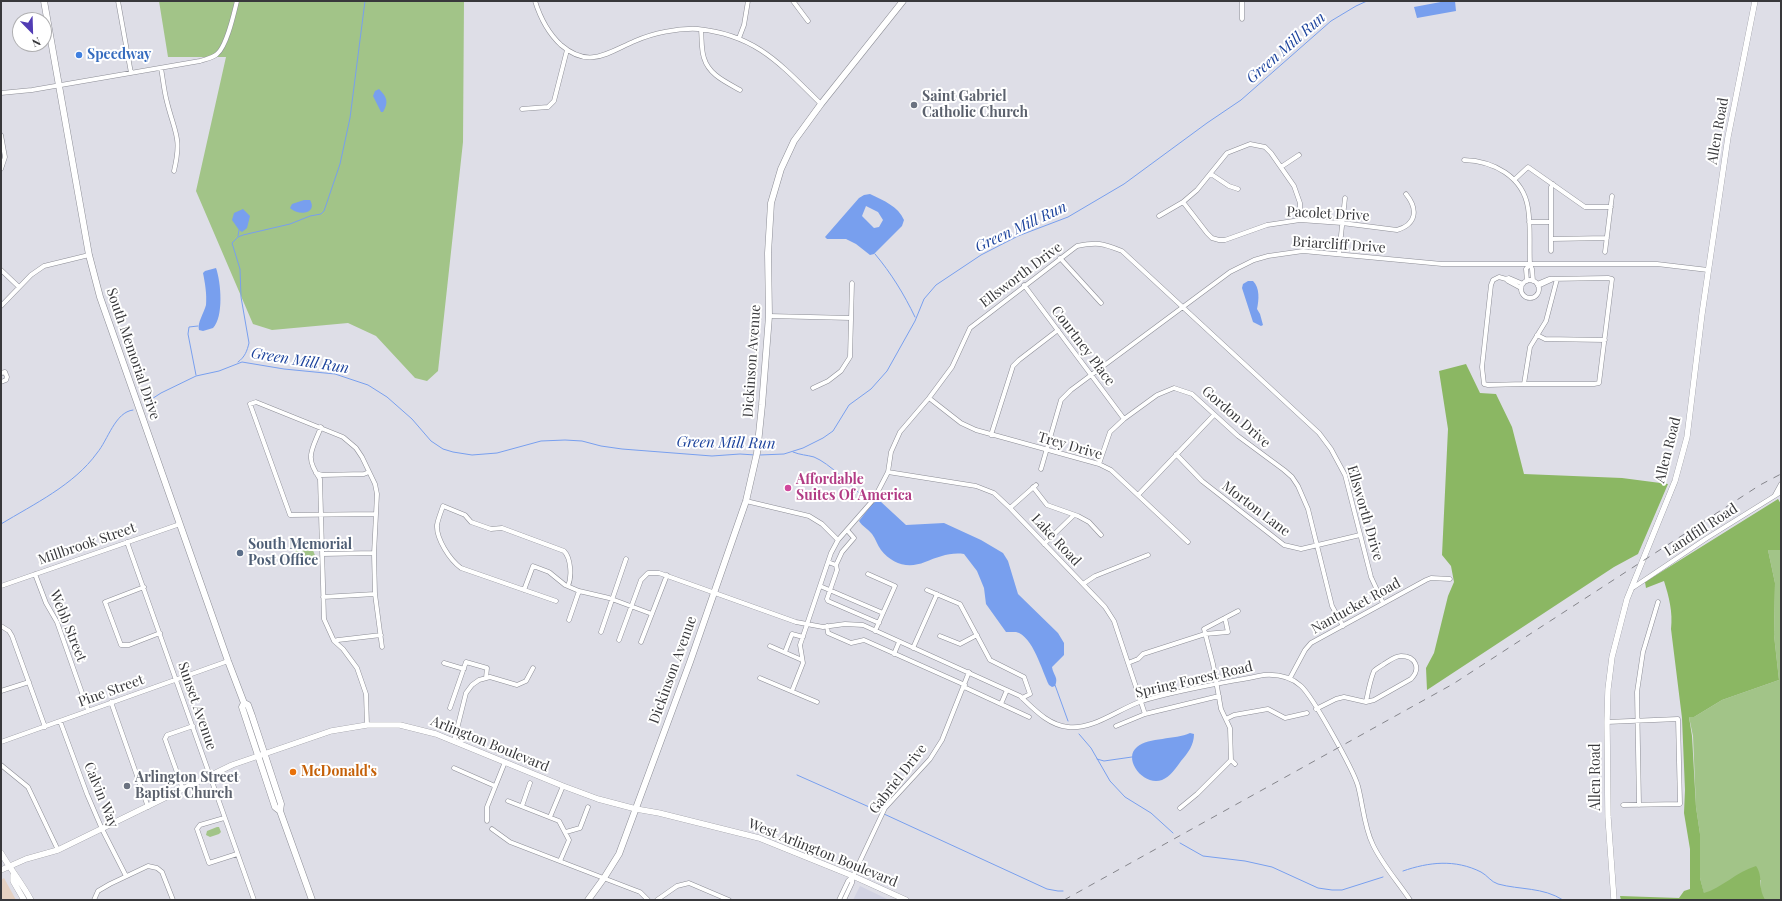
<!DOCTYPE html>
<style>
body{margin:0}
#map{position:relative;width:1782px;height:901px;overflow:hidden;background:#dedee7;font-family:"Playfair Display",serif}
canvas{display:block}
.frame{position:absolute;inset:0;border:2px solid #38383b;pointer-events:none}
.north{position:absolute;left:12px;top:12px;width:40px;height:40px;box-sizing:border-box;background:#fff;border:1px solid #afafb1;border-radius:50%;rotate:157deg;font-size:11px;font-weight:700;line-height:16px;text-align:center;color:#38383b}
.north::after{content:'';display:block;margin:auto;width:14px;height:18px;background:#513cb4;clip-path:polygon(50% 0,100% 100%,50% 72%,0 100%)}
</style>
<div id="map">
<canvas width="1782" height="901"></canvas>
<div class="frame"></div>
<div class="north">N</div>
</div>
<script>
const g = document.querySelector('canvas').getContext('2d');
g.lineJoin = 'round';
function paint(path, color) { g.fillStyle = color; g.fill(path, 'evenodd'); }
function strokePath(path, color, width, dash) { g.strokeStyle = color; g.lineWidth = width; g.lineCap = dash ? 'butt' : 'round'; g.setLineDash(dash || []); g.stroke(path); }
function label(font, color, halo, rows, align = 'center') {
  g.font = font + ' "Playfair Display",serif'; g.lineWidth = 4; g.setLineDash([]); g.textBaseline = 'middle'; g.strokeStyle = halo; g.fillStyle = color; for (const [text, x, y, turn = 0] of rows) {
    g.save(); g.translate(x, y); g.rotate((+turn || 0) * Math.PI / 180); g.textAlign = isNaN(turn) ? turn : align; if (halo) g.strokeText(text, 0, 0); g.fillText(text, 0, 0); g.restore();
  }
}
const built = new Path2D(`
 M860 886 889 900H853Z`);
const education = new Path2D(`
 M4 878 16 900H1V880Z`);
const green = new Path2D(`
 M159 1H464L463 142 438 371 427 381 415 378 376 336 348 323 272 330 253 324 196 191 226 57H168Z
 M309 540 316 558 300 564 293 546Z
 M1768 550H1781V900H1766L1761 894V880L1704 894 1700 878V834L1696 807 1693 736 1689 717H1694L1722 700 1779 680 1774 635 1775 583Z
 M217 827H219L221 832 219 834 210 837 206 835 207 831Z`);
const forest = new Path2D(`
 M1466 364 1480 393 1496 394 1512 427 1524 474 1622 478 1668 484 1638 554 1614 567 1427 690 1426 668 1434 653 1448 596 1454 582 1451 566 1442 555 1448 429 1439 371Z
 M1778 499 1781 504V550H1768L1775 583 1774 635 1779 680 1722 700 1694 717H1689L1692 736 1696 807 1700 834V878L1704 893C1722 888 1736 872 1756 866 1764 877 1757 890 1766 900H1621L1620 896 1679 898 1684 891 1690 889V849L1684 813 1685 790 1682 718 1671 629C1673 612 1669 597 1664 581L1646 588 1645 582Z`);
const water = new Path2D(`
 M1446 1H1455L1456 11 1417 18 1414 7Z
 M379 89C387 97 389 102 383 112H381L373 96 375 91Z
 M870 194C884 201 898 206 904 220L902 226 874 254 870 255 856 244 846 239H827L825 237 859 198 864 195ZM866 206 878 212 883 220 879 227 874 228 862 216Z
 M304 200H310C318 214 298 216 290 208L292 204Z
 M243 209 250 216 247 228 242 232 239 230 232 220 234 213Z
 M216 268C221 282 224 317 213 328L203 331 199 330C197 323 204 313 206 305 207 294 205 283 203 273L205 271Z
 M1248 281H1253C1260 288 1259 300 1257 309L1260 314 1263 325 1261 326 1253 322 1242 288 1243 284Z
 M877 501H880L906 525 944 523 981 540 1003 553 1008 561 1018 594 1058 633 1064 643V655L1052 667C1053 675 1059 677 1055 686L1052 687 1049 685C1042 671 1033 636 1016 632 1013 632 1009 632 1006 632L986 604 984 588 977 571 964 554C950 552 938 557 925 562 908 569 892 564 881 550 877 545 876 539 872 534 868 529 862 526 859 521L872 504Z
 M1190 733 1194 734C1194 745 1188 753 1181 761 1176 768 1170 777 1162 780 1144 787 1122 759 1137 747 1149 737 1175 740 1190 733Z`);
const stream = new Path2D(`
 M238 236 239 230
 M875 254C891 273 904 294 915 317
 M238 362C245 357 247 351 249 343L241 297 240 269 232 243 238 237 243 235 290 224 310 216 321 214 324 211 340 164 350 118 365 1
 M196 375 188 334 189 327 198 326
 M144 404 161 393 196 376 219 371 242 362 284 369 335 374 368 385 387 397 412 419 431 441 443 449 453 452 472 455 497 453 541 441 565 440 582 441 601 446 622 449 712 456 740 454 755 455
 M793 452C800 455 807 455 814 457 829 463 852 486 863 497
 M760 455 784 454 803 448 823 438 833 431 849 405 871 389 887 371 915 321 924 299 936 285 981 255 1018 236 1068 217 1124 184 1207 123 1241 100 1331 21 1356 6 1367 1
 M1 524C34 504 74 485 97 453 108 440 115 412 133 410
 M1055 685 1068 721
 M1079 734 1091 748 1110 781 1125 797 1151 813 1173 833
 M1097 759 1104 761 1132 757
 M797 775 876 810
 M884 814 1047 889 1058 891H1063
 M1180 843 1203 856 1245 861 1272 867 1318 888 1332 890H1342L1383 877
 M1403 871C1429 862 1455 859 1481 872 1487 875 1491 882 1498 884 1520 890 1543 887 1563 900`);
const minor = new Path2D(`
 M118 1 131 73
 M535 1C540 17 548 33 561 45 589 69 607 53 635 41 653 33 678 28 698 29 757 35 781 65 821 104
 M793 1 808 21
 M1242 19V1
 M701 30C702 39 701 49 704 58 709 75 726 82 740 90
 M739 38 744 25 748 1
 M161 68C163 79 164 91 167 102 175 134 182 137 174 171
 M1 93 32 90 200 61C206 59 213 58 217 54 227 46 234 13 237 1
 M522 109 548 107 554 101 567 50
 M1 135 5 157 1 169
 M1464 160C1493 161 1523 176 1528 208 1531 226 1529 246 1530 264L1532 269 1533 281
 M1281 167 1299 155
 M1211 174 1229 186 1238 189
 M1514 180 1528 167 1585 207H1611
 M1183 202 1207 233 1212 238 1219 240H1225L1267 225 1300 220 1342 223 1397 230C1417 224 1418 209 1406 194
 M1159 216 1183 202 1197 190 1227 153 1250 144 1265 147 1271 153 1294 186 1300 203V220
 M1529 222H1551
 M1551 239 1607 238
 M1551 251V187L1553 184
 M1605 252 1612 196
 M1339 254 1345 198
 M1060 258 1101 303
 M1 270 19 287
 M1506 279 1499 277 1493 280 1491 285 1482 367 1484 384 1488 385 1524 384 1530 347 1546 321 1557 279
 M1521 289a9 9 0 1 1 18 0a9 9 0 1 1-18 0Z
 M1527 281 1526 269 1530 264
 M1024 285 1124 419
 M1538 286 1551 280
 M1521 288 1508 281 1506 279 1509 278 1523 284
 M1 306 31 275 44 266 89 255
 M769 316 851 318
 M1537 335 1545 339 1605 340
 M1 373 5 372 7 377 6 380 1 382
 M1524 384H1594L1599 383 1612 279 1608 278 1549 279 1537 284
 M813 388 828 381 841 371 850 357 852 283
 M929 398 961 423 976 430 1099 464 1111 470 1188 542
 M321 427C312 451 304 456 320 479L324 619 334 641 343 649 357 668 366 694 367 725
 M991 435 1013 366 1019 360 1058 330
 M1176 454 1202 481 1284 545 1301 549 1360 535
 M1099 464 1110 432 1124 419 1157 395 1174 388 1192 394 1238 436 1284 470 1292 477 1298 486 1308 509 1332 606 1343 626
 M1041 469 1061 400 1071 390 1230 272 1254 260 1268 256 1303 251 1442 264H1657L1708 270
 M888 472 976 486 994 493 1010 508 1105 607 1114 621 1145 714
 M316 473 322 475 364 474 369 472
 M1033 487 1047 505 1078 516 1089 522 1101 535
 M1138 495 1214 415
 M1775 495 1781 484
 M746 501 809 516 822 524 838 540
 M1010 508 1036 485
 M376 514 290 515 250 404 256 402 343 437 356 448 362 457 375 484 377 494 374 554 375 594 382 647
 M127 542 254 900
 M1044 544 1074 515
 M322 554 374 553
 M828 562 836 565 842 552 854 538 847 530
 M836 565 837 570 827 599 828 601 879 623
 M35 574 46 603 57 622 88 710
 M868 574 895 586 875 631
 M1083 584 1095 576 1148 555
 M1 586 180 524
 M820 586 883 613
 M144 587 105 602 121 645H129L160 633
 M1634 587 1707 538 1781 492
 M524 590 533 566 549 572 565 585 579 591 609 598 652 614
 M927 590 960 604 990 660 1024 677 1030 694 1022 698
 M323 597 375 594
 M556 601 461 568C450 560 436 539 437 525 438 519 441 512 443 506L465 515 471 522 491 529 502 528 564 551C571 558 572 577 568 586
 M569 620 579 591
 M1 626 9 631 12 636 45 727
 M827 626 828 633 851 643 864 640 965 685
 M601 632 626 559
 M940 636 960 644 977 635
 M619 640 641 580 648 573H659L796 622 823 627 845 624 863 625 1020 696C1034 709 1048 725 1068 727 1094 730 1118 709 1142 701 1182 689 1223 683 1264 675 1278 674 1290 676 1301 686 1313 697 1353 769 1358 786 1363 805 1364 827 1373 845 1382 864 1398 882 1410 900
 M334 641 338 640 381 635
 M641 642 667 575
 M770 646 802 660
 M913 648 937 594
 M785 652 792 634 803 637
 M894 654 899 642
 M444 663 464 669
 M1128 663 1138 659 1143 654 1205 634 1228 632 1225 618
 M760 678 817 702
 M1290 678 1305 650 1311 643 1426 580 1431 578 1450 579
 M964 687 1029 717
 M1 691 29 682
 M792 691 803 663 800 645 831 553 838 540 874 499 888 472 891 452 900 432 929 398 952 367 970 328 1077 246C1097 242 1102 243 1122 251L1319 433 1331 449 1345 475 1371 577 1383 603
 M111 702 148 807
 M1001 704 1007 690
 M450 708 466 662 487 668 486 678
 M1316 709 1336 699 1344 697 1366 702 1374 700 1411 679C1421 669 1416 656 1401 656 1395 656 1389 661 1384 664 1381 666 1377 668 1374 671 1370 680 1368 692 1366 702
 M1226 719 1234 715 1268 709 1285 718 1307 713
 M60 721 87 794 102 829 126 876
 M1607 722 1678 719 1680 804 1623 805
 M1116 726 1145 714 1219 696
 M454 741 466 693 472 685 479 680 490 677 517 685 526 681 533 668
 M1 742 228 661
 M1235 764 1231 760 1230 728 1221 709 1213 664 1204 629 1238 611
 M1 765 28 787 58 850
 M454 768 495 786
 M183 789 165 739 167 735 193 726
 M508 801 559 821 569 840 560 861
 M1639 805 1637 692 1643 652 1658 602
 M522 806 530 783
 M1180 808 1197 794 1231 760
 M550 817 563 786
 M224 818 200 825 197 829 209 863 237 854
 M487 821V807L505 762
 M492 829 510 842 632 889 640 892 648 900
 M566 832 580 828 588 807
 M94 900 98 891 110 884 148 866 157 868 162 872 173 900
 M657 900 677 886 689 883 729 900
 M839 900 848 881 853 876 885 808 930 759 942 740 969 672
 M844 900 852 883 853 876`);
const secondary = new Path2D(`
 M1 853C11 870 22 883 31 900
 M1 870 26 859 58 850 232 765 331 731 367 725H400L436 734 563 786 598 799 636 809 659 813 759 838 853 876 906 900
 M13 875V881L24 900
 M1614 900 1608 817 1607 722 1608 689 1612 657 1627 599 1675 481 1687 437 1702 314 1728 137 1755 1`);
const primary = new Path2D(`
 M44 1 89 255 100 297 228 661 244 703 248 705 252 716 281 804 280 811
 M244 703 242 707 275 807 280 811 312 900
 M588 900 604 878 619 854 690 662 746 501 757 453 762 405 769 316 768 253 771 203 781 169 794 141 821 104 903 1`);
const rail = new Path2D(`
 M1064 900 1453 684 1760 485 1781 474`);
const markers = [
 [79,55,4,"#3f7fe0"],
 [914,105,4,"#6b7280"],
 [788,488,4,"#d1479c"],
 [240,553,4,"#5c6f8a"],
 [293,772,4,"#e8710a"],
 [127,786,4,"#6b7280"]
];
const shopNames = [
 ["Speedway",87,55]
];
const worshipNames = [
 ["Saint Gabriel",922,97],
 ["Catholic Church",922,113],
 ["Arlington Street",135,778],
 ["Baptist Church",135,794]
];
const streetNames = [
 ["Allen Road",1718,131,-80],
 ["Pacolet Drive",1328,214,3],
 ["Briarcliff Drive",1339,245,4],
 ["Ellsworth Drive",1021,275,-37],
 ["Courtney Place",1083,346,53],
 ["South Memorial Drive",133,354,71],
 ["Dickinson Avenue",752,361,-86],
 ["Gordon Drive",1236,417,41],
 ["Trey Drive",1070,446,16],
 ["Allen Road",1668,450,-76],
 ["Morton Lane",1256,509,37],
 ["Ellsworth Drive",1365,513,74],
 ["Landfill Road",1701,530,-33],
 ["Lake Road",1056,540,47],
 ["Millbrook Street",87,544,-19],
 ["Nantucket Road",1356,606,-29],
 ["Webb Street",68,626,68],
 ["Dickinson Avenue",673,670,-70],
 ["Spring Forest Road",1194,680,-13],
 ["Pine Street",111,691,-20],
 ["Sunset Avenue",197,706,71],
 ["Arlington Boulevard",490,744,22],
 ["Allen Road",1596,777,-90],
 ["Gabriel Drive",898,779,-52],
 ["Calvin Way",101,795,68],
 ["West Arlington Boulevard",823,853,22]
];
const hotelNames = [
 ["Affordable",796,480],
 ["Suites Of America",796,496]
];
const serviceNames = [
 ["South Memorial",248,545],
 ["Post Office",248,561]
];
const foodNames = [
 ["McDonald's",301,772]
];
const waterNames = [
 ["Green Mill Run",1286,48,-41],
 ["Green Mill Run",1021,227,-25],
 ["Green Mill Run",300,361,9],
 ["Green Mill Run",726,443,1]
];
paint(built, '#d2d3e3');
paint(education, '#e5d1c2');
paint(green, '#a2c488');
paint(forest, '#8bb763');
paint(water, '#789fee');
strokePath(stream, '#789fee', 1);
strokePath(minor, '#8c8d95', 5);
strokePath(secondary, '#8c8d95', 6);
strokePath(primary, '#8c8d95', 7);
strokePath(minor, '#fff', 4);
strokePath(secondary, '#fff', 5.5);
strokePath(primary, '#fff', 6);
strokePath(rail, '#85858b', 1, [7, 7]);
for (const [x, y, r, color] of markers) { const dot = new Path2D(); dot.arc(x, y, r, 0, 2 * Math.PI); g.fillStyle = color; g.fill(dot); strokePath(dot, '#fff', 1.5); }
label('bold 14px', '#366cbe', '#fff', shopNames, 'left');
label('bold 14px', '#5b616d', '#fff', worshipNames, 'left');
label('14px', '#38383b', '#fff', streetNames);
label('bold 14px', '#b23c85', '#fff', hotelNames, 'left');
label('bold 14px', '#4e5e75', '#fff', serviceNames, 'left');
label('bold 14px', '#c56008', '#fff', foodNames, 'left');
label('italic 15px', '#1b429c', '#fff', waterNames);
</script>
